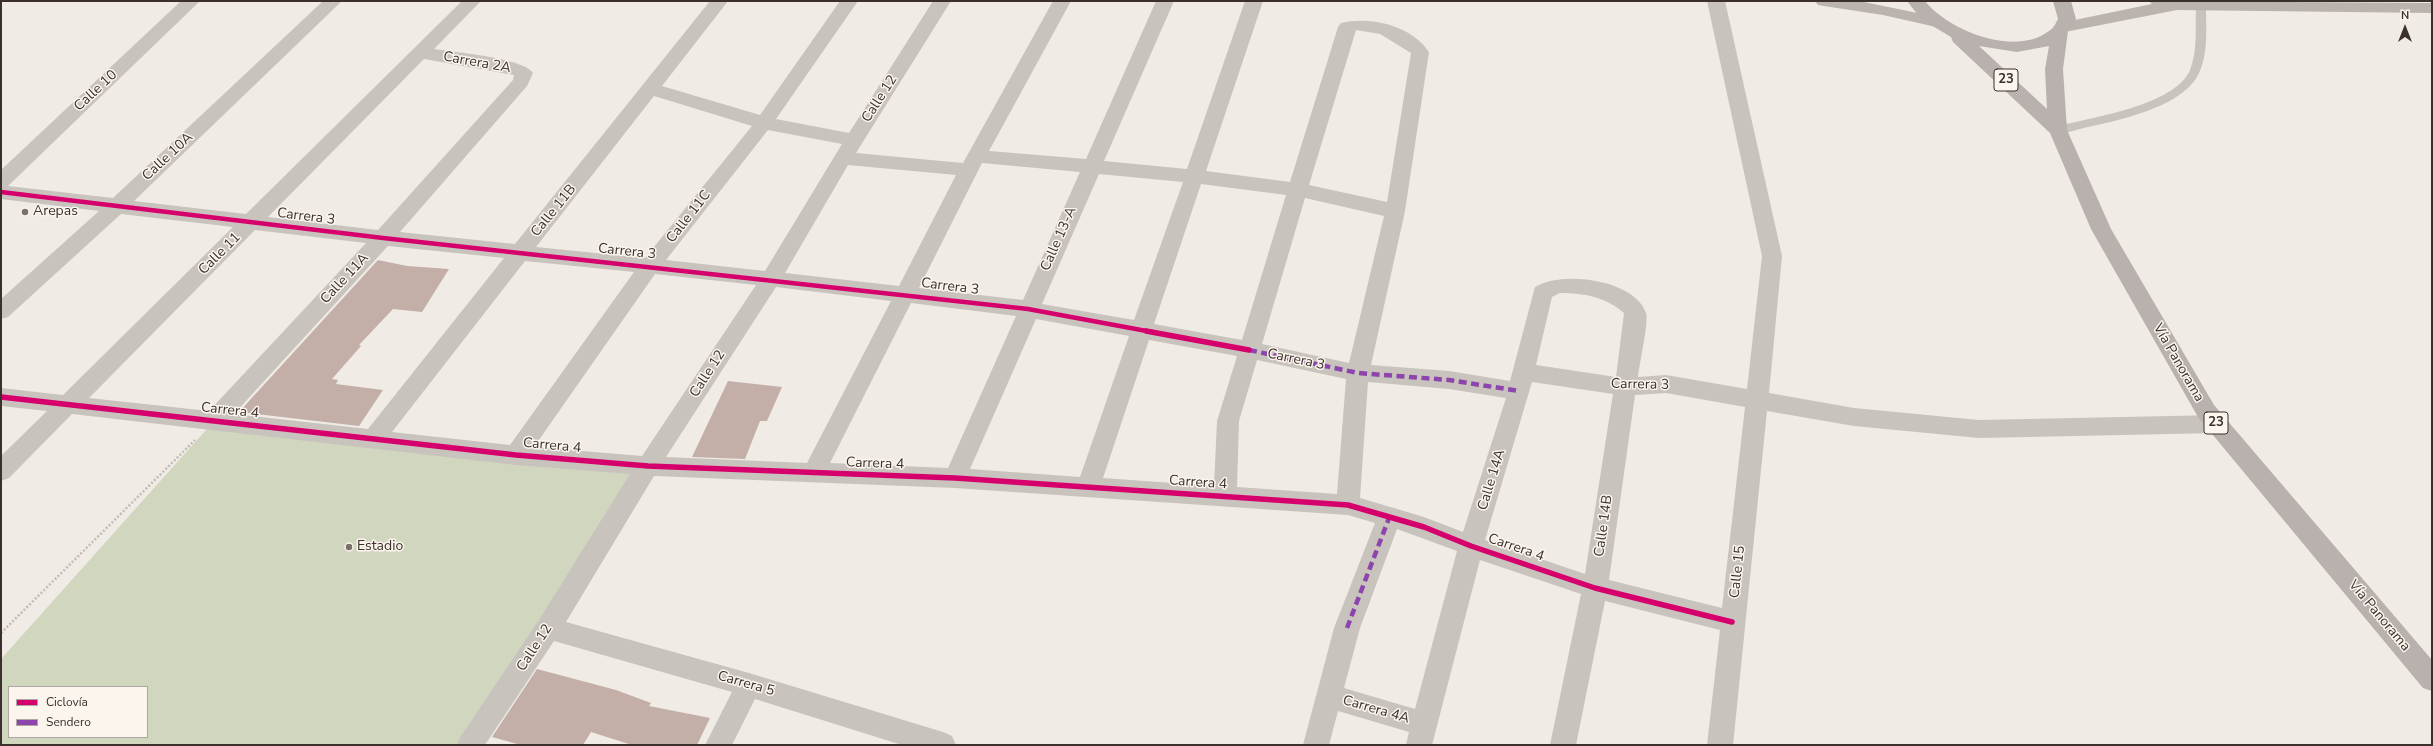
<!DOCTYPE html>
<meta charset="utf-8">
<style>
body{margin:0}
#map{position:relative;width:2433px;height:746px;overflow:hidden;background:#f0ebe5;font-family:"Nunito Sans",sans-serif}
canvas{display:block}
.frame{position:absolute;inset:0;border:2px solid #3b302b;pointer-events:none}
.legend{position:absolute;left:8px;top:686px;width:140px;height:52px;box-sizing:border-box;background:#fbf5ee;border:1px solid #aea6a0;margin:0;padding:5px 7px;list-style:none;font-size:12px;color:#3b302b}
.legend li{display:flex;align-items:center;gap:8px;height:20px}
.legend b{width:20px;border:1px solid #aea6a0}
.north{position:absolute;left:2385px;top:8px;width:40px;height:40px;-webkit-text-stroke:3px #fbf5ee;paint-order:stroke;rotate:0deg;font-size:11px;font-weight:700;line-height:16px;text-align:center;color:#3b302b}
.north::after{content:'';display:block;margin:auto;width:14px;height:18px;background:#3b302b;clip-path:polygon(50% 0,100% 100%,50% 72%,0 100%)}
</style>
<div id="map">
<canvas width="2433" height="746"></canvas>
<div class="frame"></div>
<ul class="legend">
<li><b style="height:5px;background:#d6006c"></b>Ciclovía</li>
<li><b style="height:5px;background:#8e44ad"></b>Sendero</li>
</ul>
<div class="north">N</div>
</div>
<script>
const g = document.querySelector('canvas').getContext('2d');
g.lineJoin = 'round';
function paint(path, color) { g.fillStyle = color; g.fill(path, 'evenodd'); }
function strokePath(path, color, width, dash) { g.strokeStyle = color; g.lineWidth = width; g.lineCap = dash ? 'butt' : 'round'; g.setLineDash(dash || []); g.stroke(path); }
function label(font, color, halo, rows, align = 'center') {
  g.font = font + ' "Nunito Sans",sans-serif'; g.lineWidth = 3; g.setLineDash([]); g.textBaseline = 'middle'; g.strokeStyle = halo; g.fillStyle = color; for (const [text, x, y, turn = 0] of rows) {
    g.save(); g.translate(x, y); g.rotate((+turn || 0) * Math.PI / 180); g.textAlign = isNaN(turn) ? turn : align; if (halo) g.strokeText(text, 0, 0); g.fillText(text, 0, 0); g.restore();
  }
}
const green = new Path2D(`
 M214 421 648 466 470 745H1V659ZM9 687H147V737H9Z`);
const building = new Path2D(`
 M378 260 407 266 449 269 422 312 393 309 359 345 361 346 332 379 338 380 336 384 383 390 359 426 239 412Z
 M728 381 782 387 767 421H760L745 459 692 457Z
 M537 669 616 690 651 703 649 706 710 718 697 745H632L591 732 583 745H521L492 737Z`);
const path = new Path2D(`
 M1 633 195 440`);
const lane = new Path2D(`
 M2191 1H2202L2206 5C2206 29 2209 56 2197 77 2179 108 2116 121 2084 128 2075 130 2063 135 2054 133L2052 130 2054 127C2088 118 2175 106 2190 70 2198 50 2195 27 2196 6Z`);
const street = new Path2D(`
 M181 1H200L8 186 113 198 323 1H342L134 201 246 214 462 1H481L434 49C453 52 524 58 533 73L527 86 400 232 515 244 710 1H728L662 86 760 115 840 1H858L776 119 849 133 933 1H951L856 153 963 163 1053 1H1071L989 151 1086 159 1156 1H1174L1104 161 1187 169 1245 1H1263L1206 171 1290 182 1338 27 1341 23C1370 16 1411 25 1429 52L1405 211 1371 365 1449 371 1510 381 1535 287C1561 270 1635 279 1646 313 1649 322 1639 365 1638 377L1666 375 1747 389 1762 256 1707 1H1725L1782 256 1769 393 1854 408 1979 420 2217 415 2225 417 2228 424 2225 431 2217 433 1979 438 1854 426 1767 411 1733 745H1707L1720 630 1605 601 1576 745H1550L1581 594 1480 560 1432 745H1406L1409 732 1338 711 1329 745H1303L1334 628 1375 523 1348 515 955 488 654 476 566 622 749 673 943 732 952 736 956 745H902L755 699 732 745H705L732 692 554 641 485 745H457L461 736 539 620 630 474 516 465 72 414 9 478 1 481V456L47 411 1 406V388L63 395 233 227 121 214 8 317 1 319V299L99 211 1 199V170ZM1356 30 1380 34 1411 53 1387 202 1309 185ZM424 59 514 75 513 80 378 230 268 217ZM654 96 752 126 645 258 536 247ZM768 130 842 144 765 271 666 260ZM982 163 1080 172 1023 300 919 288ZM848 165 956 175 899 286 785 273ZM1099 174 1183 182 1134 320 1042 304ZM1201 184 1286 195 1242 340 1154 324ZM1305 198 1384 216 1349 363 1262 344ZM255 230 366 243 209 411 89 398ZM388 246 504 258 368 429 234 414ZM525 261 634 272 510 445 392 432ZM655 274 756 285 642 456 534 447ZM776 287 891 301 807 463 666 457ZM1560 293C1584 293 1606 297 1624 313L1616 377 1536 365 1552 297ZM911 303 1016 316 948 468 830 463ZM1036 319 1129 336 1080 477 970 469ZM1149 340 1237 356 1217 421 1214 486 1103 478ZM1257 360 1346 379 1337 494 1237 487 1239 421ZM1368 382 1449 389 1506 398 1463 532 1424 517 1360 498ZM1532 382 1613 394 1585 574 1485 540ZM1666 393 1745 407 1722 608 1609 580 1635 395ZM1397 529 1457 551 1415 709 1344 688 1360 628Z`);
const secondary = new Path2D(`
 M1815 1H1859L1942 18 1945 22 1942 26 1936 27 1883 15 1824 6 1818 5Z
 M2149 1 2432 3V13L2177 10 2065 32 2059 31 2056 27 2059 23 2065 22 2152 4Z`);
const primary = new Path2D(`
 M1907 1H1925C1949 31 2015 57 2049 31 2053 29 2056 23 2058 19L2053 1H2071L2076 19 2068 31 2063 69 2067 130 2111 229 2214 405 2432 660V691L2423 688 2198 417 2091 229 2050 133 1953 42 1951 37 1921 19ZM1979 46 2017 52 2049 46 2045 69 2047 109Z`);
const quiet = new Path2D(`
 M1249 350 1358 373 1449 380 1519 391
 M1347 628 1389 518`);
const cyclewayFar1 = new Path2D(`
 M1 192 383 238 1028 309 1152 332`);
const cycleway = new Path2D(`
 M1146 331 1249 350
 M1 397 516 455 648 466 955 478 1348 505 1424 527 1471 546 1595 588 1732 622`);
const markers = [
 [25,212,4,"#7a716c"],
 [349,547,4,"#7a716c"]
];
const shields = [
 [2006,80,24],
 [2216,423,24]
];
const shieldNames = [
 ["23",2006,80],
 ["23",2216,423]
];
const streetNames = [
 ["Carrera 2A",477,63,10],
 ["Calle 10",96,91,-43],
 ["Calle 12",880,99,-57],
 ["Calle 10A",168,157,-43],
 ["Calle 11B",554,211,-51],
 ["Carrera 3",306,217,7],
 ["Calle 11C",689,217,-52],
 ["Calle 13-A",1059,239,-66],
 ["Carrera 3",627,252,6],
 ["Calle 11",220,254,-45],
 ["Calle 11A",345,279,-47],
 ["Carrera 3",950,287,7],
 ["Carrera 3",1296,360,12],
 ["Vía Panorama",2178,363,60],
 ["Calle 12",708,374,-57],
 ["Carrera 3",1640,385,1],
 ["Carrera 4",230,411,6],
 ["Carrera 4",552,446,5],
 ["Carrera 4",875,464,2],
 ["Calle 14A",1492,480,-73],
 ["Carrera 4",1198,483,4],
 ["Calle 14B",1604,526,-82],
 ["Carrera 4",1516,548,19],
 ["Calle 15",1738,572,-84],
 ["Vía Panorama",2379,616,50],
 ["Calle 12",535,648,-57],
 ["Carrera 5",746,684,16],
 ["Carrera 4A",1376,710,16]
];
const poiNames = [
 ["Arepas",33,212],
 ["Estadio",357,547]
];
paint(green, '#d1d6bf');
paint(building, '#c3afa7');
strokePath(path, '#c2bbb6', 2.5, [2, 2]);
paint(lane, '#c9c3be');
paint(street, '#c9c3be');
paint(secondary, '#bab3ae');
paint(primary, '#b8b1ad');
strokePath(quiet, '#8e44ad', 4.5, [8, 4.5]);
strokePath(cyclewayFar1, '#d6006c', 4.5);
strokePath(cycleway, '#d6006c', 5.5);
for (const [x, y, r, color] of markers) { const dot = new Path2D(); dot.arc(x, y, r, 0, 2 * Math.PI); g.fillStyle = color; g.fill(dot); strokePath(dot, '#fbf5ee', 1.5); }
for (const [x, y, w] of shields) { const box = new Path2D(); box.roundRect(x - w / 2, y - 11, w, 22, 3); g.fillStyle = '#fbf5ee'; g.fill(box); strokePath(box, '#3b302b', 1); }
label('bold 13px', '#3b302b', null, shieldNames);
label('14px', '#3b302b', '#fbf5ee', streetNames);
label('14px', '#3b302b', '#fbf5ee', poiNames, 'left');
</script>
